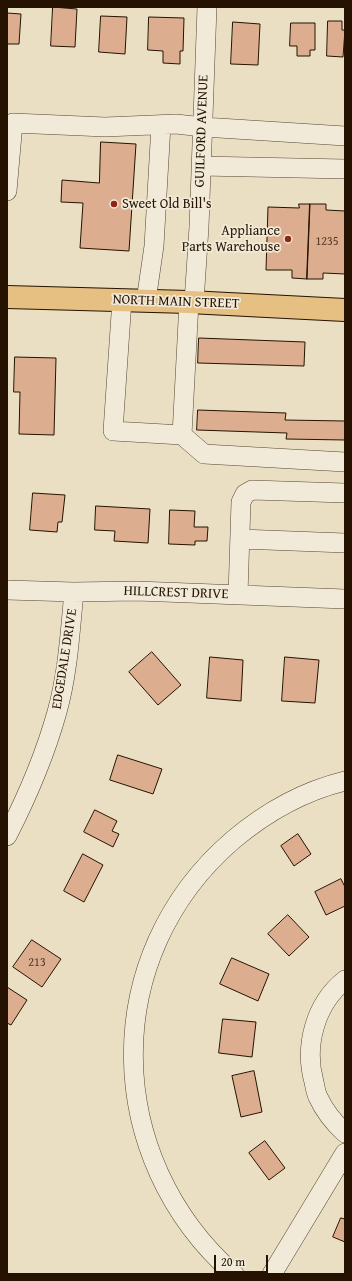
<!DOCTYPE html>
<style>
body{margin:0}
#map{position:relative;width:352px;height:1281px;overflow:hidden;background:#eadfc3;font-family:"Gentium Book Plus",serif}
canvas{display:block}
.frame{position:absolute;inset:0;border:8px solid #251200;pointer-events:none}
.scale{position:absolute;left:214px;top:1255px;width:54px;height:18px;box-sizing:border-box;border:2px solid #251200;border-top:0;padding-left:5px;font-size:12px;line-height:14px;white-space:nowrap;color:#251200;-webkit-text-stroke:3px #f1ead8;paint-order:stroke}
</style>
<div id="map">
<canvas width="352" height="1281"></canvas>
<div class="frame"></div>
<div class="scale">20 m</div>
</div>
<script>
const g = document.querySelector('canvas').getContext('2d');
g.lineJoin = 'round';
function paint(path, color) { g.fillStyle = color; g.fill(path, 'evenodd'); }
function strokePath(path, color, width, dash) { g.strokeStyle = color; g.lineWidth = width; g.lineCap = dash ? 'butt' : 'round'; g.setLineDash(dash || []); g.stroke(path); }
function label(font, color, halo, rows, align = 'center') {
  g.font = font + ' "Gentium Book Plus",serif'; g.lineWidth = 3.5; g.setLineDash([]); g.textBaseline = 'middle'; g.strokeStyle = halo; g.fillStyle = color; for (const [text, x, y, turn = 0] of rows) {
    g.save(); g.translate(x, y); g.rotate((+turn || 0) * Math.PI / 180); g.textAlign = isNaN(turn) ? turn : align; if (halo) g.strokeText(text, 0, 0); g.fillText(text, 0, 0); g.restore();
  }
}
const building = new Path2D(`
 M53 7 77 9 75 47 51 46Z
 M7 13 21 14 19 44H7Z
 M101 16 127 17 125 54 99 52Z
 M149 17 184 18 183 51H180V64L163 63V51L148 50Z
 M328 21H342V30H345L343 57 327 56Z
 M233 22 260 24 258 65 231 64Z
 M291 23H315V50H310V56H297V46H290Z
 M101 142 136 144 129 251 80 248 83 203 61 202 62 180 99 183Z
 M299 204H310L307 279 292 278V270H266L268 207 299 208Z
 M310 204H326V210L345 211V274L323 273V279H307Z
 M199 338 305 342 304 366 198 363Z
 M15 357 56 358 54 435 19 434 20 392H14Z
 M198 410 286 413 285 420 345 421V440L286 439 287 433 197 430Z
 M33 493 65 495 62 522H58L57 532 30 530Z
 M96 506 150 509 148 543 114 541 115 531 95 530Z
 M170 510 195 511 194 527H208L207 541H195V545L169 544Z
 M152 652 181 685 158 705 129 672Z
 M210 657 243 660 241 701 207 698Z
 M285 657 319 660 315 703 282 701Z
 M118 755 162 769 153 794 110 780Z
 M95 810 117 821 112 831 119 834 113 847 84 832Z
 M298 834 311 854 294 866 281 846Z
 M83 854 103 865 84 902 64 891Z
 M341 879 345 887V906L326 915 315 892Z
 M288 915 309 937 289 956 268 934Z
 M32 940 61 959 42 987 13 967Z
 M232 958 269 974 258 1001 220 984Z
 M7 987 27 1000 11 1025 7 1023Z
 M223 1019 256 1022 252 1057 219 1053Z
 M254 1071 262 1112 241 1117 232 1076Z
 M265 1141 285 1168 269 1180 249 1153Z
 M341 1218 345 1219V1242L333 1237Z`);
const minor = new Path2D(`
 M201 166 345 169
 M7 191 13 123 105 127 176 124 203 127 345 136
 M122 300 113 431 182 435 189 302
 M146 301 154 246 161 125
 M194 302 199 227 207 7
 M182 435 204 454 345 462
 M240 539 345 543
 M7 590 74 592 137 591 345 599
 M238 595 241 502 245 494 252 490 345 493
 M7 836C27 797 45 755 57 712 68 673 70 632 74 592
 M345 980C315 1004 304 1046 314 1082 315 1087 316 1093 318 1097 325 1112 333 1122 345 1133
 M234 1274C102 1158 98 956 233 840 265 813 304 791 345 781
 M272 1274 345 1153`);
const major = new Path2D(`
 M7 297 189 302 345 310`);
const markers = [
 [114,204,4,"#8f2418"],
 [288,239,4,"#8f2418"]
];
const numberNames = [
 ["1235",327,242],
 ["213",37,963]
];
const streetNames = [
 ["GUILFORD AVENUE",202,131,-88],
 ["NORTH MAIN STREET",176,302,2],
 ["HILLCREST DRIVE",176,593,2],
 ["EDGEDALE DRIVE",65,659,-81]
];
const poiNames = [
 ["Sweet Old Bill's",122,204],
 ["Appliance",280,231,"right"],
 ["Parts Warehouse",280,247,"right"]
];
paint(building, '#ddad90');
strokePath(building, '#251200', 1);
strokePath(minor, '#564531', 20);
strokePath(major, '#251200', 24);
strokePath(minor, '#f1ead8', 19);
strokePath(major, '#e5c082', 22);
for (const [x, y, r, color] of markers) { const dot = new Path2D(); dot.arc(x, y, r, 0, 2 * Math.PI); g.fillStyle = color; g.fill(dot); strokePath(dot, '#f1ead8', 1.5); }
label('12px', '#533924', null, numberNames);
label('14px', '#251200', '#f1ead8', streetNames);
label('14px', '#251200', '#f1ead8', poiNames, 'left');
</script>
